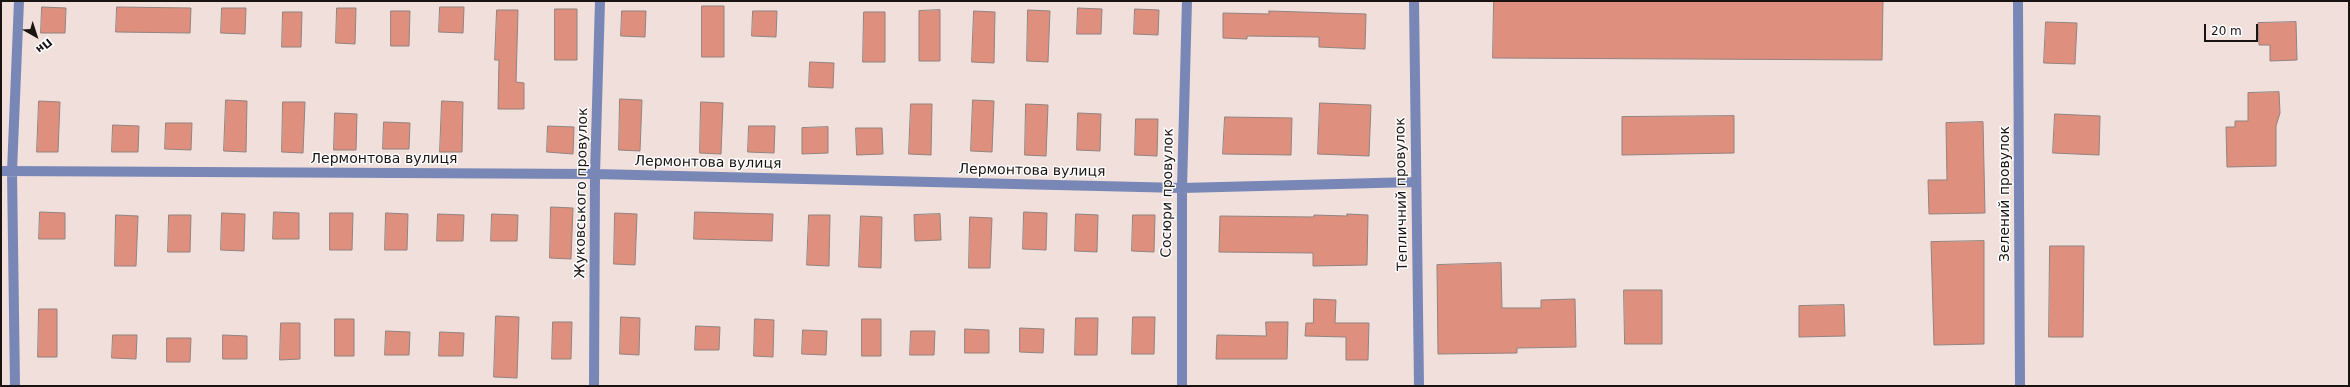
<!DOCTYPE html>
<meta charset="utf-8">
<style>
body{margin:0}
#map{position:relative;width:2350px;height:387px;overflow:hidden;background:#f0dfdb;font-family:"DejaVu Sans",sans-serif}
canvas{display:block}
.frame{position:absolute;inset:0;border:2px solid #191312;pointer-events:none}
.north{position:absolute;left:16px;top:16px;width:40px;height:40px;-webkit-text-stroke:3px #fff;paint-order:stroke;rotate:141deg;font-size:11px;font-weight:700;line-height:16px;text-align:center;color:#191312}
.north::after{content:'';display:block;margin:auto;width:14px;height:18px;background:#191312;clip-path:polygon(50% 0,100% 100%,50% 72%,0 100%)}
.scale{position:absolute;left:2204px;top:24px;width:54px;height:18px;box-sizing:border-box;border:2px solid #191312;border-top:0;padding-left:5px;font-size:12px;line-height:14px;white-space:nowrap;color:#191312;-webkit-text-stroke:3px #fff;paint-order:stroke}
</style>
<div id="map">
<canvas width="2350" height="387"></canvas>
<div class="frame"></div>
<div class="north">Пн</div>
<div class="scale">20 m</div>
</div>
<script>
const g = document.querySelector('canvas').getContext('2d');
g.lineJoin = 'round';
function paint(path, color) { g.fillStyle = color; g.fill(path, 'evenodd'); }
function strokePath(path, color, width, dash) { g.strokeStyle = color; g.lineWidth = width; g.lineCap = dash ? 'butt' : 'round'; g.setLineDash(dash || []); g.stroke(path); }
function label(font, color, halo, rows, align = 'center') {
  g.font = font + ' "DejaVu Sans",sans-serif'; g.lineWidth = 3; g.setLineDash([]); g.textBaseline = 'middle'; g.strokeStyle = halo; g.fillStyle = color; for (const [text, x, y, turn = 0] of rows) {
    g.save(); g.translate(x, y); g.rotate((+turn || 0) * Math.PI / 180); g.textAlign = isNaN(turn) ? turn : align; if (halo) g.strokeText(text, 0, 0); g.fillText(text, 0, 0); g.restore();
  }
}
const building = new Path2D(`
 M1494 1H1883L1882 60 1493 58Z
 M702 6H724V57H702Z
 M42 7 66 8 65 33H41Z
 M117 7 191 8 190 33 116 32Z
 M440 7H464L463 33 439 32Z
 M222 8H246L245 34 221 33Z
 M337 8H356L355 44 336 43Z
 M1078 8 1102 9 1101 34H1077Z
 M555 9H577V60H555Z
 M1135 9 1159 10 1158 35 1134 34Z
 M497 10H518L516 82 524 83V109H498L499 60H495Z
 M940 10V61H919V11Z
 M1028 10 1050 11 1048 62 1027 61Z
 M391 11H410L409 46H391Z
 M622 11H646L645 37 621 36Z
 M753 11H777L776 37 752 36Z
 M974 11 995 12 994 63 972 62Z
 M1269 11 1366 14 1365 49 1319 47V37L1247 36V39L1223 38V13L1269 14Z
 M283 12H302L301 47H282Z
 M864 12H885V62H863Z
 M2046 22 2077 23 2075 64 2044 63Z
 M2296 22 2297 60 2270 61V45H2259L2258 23Z
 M810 62 834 63 833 88 809 87Z
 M2279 92 2280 113 2276 126V166L2227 167 2226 127H2235V121H2248V93Z
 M620 99 642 100 640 151 619 150Z
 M226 100 247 101 246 152 224 151Z
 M973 100 994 101 992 152 971 151Z
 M39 101 60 102 58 152H37Z
 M442 101 463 102 462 152H440Z
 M283 102H305L303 153 282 152Z
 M701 102 723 103 721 154 700 153Z
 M1320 103 1371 105 1369 156 1318 154Z
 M911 104H932L931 155 909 154Z
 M1026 104 1048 105 1046 156 1025 155Z
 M335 113 357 114 356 150H334Z
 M1078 113 1101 114 1100 151 1077 150Z
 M2055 114 2100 116 2099 155 2053 153Z
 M1734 116V153L1622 155V117Z
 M1225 117 1292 118 1291 155 1223 154Z
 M1136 119H1158L1157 156 1135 155Z
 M384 122 410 123 409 149H383Z
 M1983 122 1985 213 1929 214 1928 180H1947L1946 123Z
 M166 123H192L191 150 165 149Z
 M113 125 139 126 138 152H112Z
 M548 126 574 127 573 154 547 152Z
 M749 126H775L774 153 748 152Z
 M828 127V153L802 154V128Z
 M856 128H882L883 154 857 155Z
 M551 207 573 208 571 259 550 258Z
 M40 212 65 213V239H39Z
 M274 212 299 213V239H273Z
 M695 212 773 214 772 241 694 239Z
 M1024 212 1047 213 1046 250 1023 249Z
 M222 213 245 214 244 251 221 250Z
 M330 213H353L352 250H330Z
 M386 213 408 214 407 250H385Z
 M615 213 637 214 635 265 614 264Z
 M438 214 464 215 463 241H437Z
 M492 214 518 215 517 241H491Z
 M940 214 941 240 915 241 914 215Z
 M1076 214 1098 215 1097 252 1075 251Z
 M1347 214 1368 215 1367 265 1313 266V253L1219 252 1220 216 1314 217V215L1347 216Z
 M116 215 138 216 136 266H115Z
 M169 215H191L190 252H168Z
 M809 215H830L829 266 807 265Z
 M1133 215H1155L1154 252 1132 251Z
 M861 216 882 217 881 268 859 267Z
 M970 217 992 218 990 268H969Z
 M1984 241V344L1934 345 1931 242Z
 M2050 246H2084L2083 337H2049Z
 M1501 263 1502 308H1541V300L1575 299 1576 347 1517 348V353L1438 354 1437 265Z
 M1624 290H1662V344H1625Z
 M1314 299 1336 300 1335 323H1369L1368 360H1346V337L1305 336 1306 323H1313Z
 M1844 305 1845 336 1799 337V306Z
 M39 309H57V357H38Z
 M496 316 519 317 517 378 494 377Z
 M621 317 640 318 639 355 620 354Z
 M1133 317H1155L1154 354H1132Z
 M1076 318H1098L1097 355H1075Z
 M335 319H354V356H335Z
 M755 319 774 320 773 357 754 356Z
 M862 319H881V356H862Z
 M553 322H572L571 359H552Z
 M1266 322H1288L1287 359H1216L1217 335 1266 336Z
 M281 323H300V359L280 360Z
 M696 326 720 327 719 350H695Z
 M1020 328 1044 329 1043 353 1020 352Z
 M965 329 989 330V353H965Z
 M803 330 827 331 826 355 802 354Z
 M386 331 410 332 409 355H385Z
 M911 331H935L934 355H910Z
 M440 332 464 333 463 356H439Z
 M113 335H137L136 359 112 358Z
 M223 335 247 336V359H223Z
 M167 338H191L190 362H167Z`);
const street = new Path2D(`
 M1414 1 1419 386
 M2018 1 2020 386
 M1 171 595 174 1182 188 1415 182
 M15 386 12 171 19 1
 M594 386 595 174 600 1
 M1182 386V188L1187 1`);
const streetNames = [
 ["Лермонтова вулиця",384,159],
 ["Лермонтова вулиця",708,163,1],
 ["Лермонтова вулиця",1032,171,1],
 ["Жуковського провулок",582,193,-89],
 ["Сосюри провулок",1168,193,-89],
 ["Тепличний провулок",1402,194,-91],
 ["Зелений провулок",2005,194,-90]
];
paint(building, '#df8f7d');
strokePath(building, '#92837f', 1);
strokePath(street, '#7887b6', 10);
label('14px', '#191312', '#fff', streetNames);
</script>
